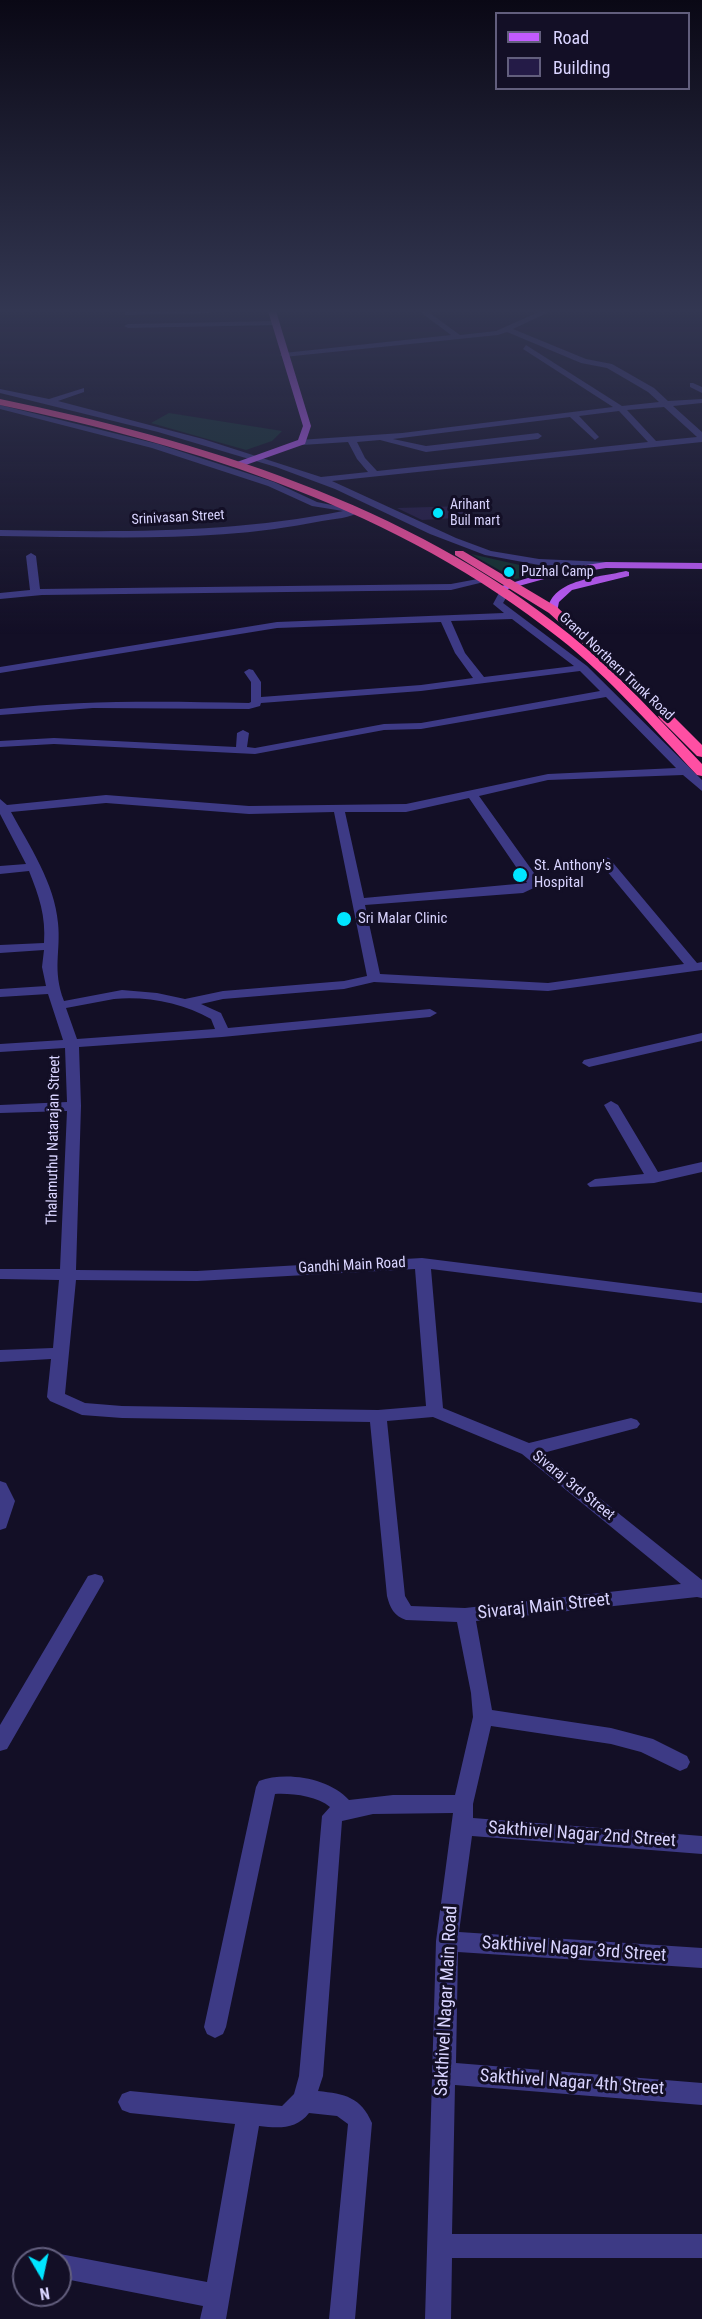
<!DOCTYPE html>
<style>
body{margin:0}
#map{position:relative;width:702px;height:2319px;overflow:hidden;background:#130f26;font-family:"Roboto Condensed",sans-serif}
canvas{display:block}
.legend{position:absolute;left:495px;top:12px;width:195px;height:78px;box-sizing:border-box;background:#130f26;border:2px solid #625e7d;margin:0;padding:8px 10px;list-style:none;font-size:18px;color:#d9d4ff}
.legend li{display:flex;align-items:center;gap:12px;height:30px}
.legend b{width:30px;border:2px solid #625e7d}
.north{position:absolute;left:12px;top:2247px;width:60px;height:60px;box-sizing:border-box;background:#130f26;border:2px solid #625e7d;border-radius:50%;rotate:171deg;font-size:16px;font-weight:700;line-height:24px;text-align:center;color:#d9d4ff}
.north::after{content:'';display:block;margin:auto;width:21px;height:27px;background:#00e5ff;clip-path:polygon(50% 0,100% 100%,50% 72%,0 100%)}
</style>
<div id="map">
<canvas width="702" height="2319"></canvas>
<ul class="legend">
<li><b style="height:8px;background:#c25bff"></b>Road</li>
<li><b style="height:16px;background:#241b47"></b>Building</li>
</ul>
<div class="north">N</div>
</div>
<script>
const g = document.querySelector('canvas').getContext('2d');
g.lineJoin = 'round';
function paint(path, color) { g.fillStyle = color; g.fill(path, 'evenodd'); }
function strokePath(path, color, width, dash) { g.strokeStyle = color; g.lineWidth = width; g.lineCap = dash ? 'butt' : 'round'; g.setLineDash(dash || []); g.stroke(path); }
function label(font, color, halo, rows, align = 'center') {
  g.font = font + ' "Roboto Condensed",sans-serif'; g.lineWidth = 6; g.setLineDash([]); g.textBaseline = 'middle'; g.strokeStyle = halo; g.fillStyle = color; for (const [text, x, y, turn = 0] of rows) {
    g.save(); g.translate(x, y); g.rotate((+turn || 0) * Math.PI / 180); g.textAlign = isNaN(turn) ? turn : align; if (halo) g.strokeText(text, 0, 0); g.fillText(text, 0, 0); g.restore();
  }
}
const green = new Path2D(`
 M169 413 282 431 272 441 246 450 151 423Z
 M471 554 533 568 528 577 515 579Z`);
const building = new Path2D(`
 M465 506 471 517 422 520 397 508Z`);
const minor = new Path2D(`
 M129 311H213L209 313 125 315V311Z
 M419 311H427L460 335 496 331 541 311H551L513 329 586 359 612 364 654 388 668 401 702 399V403L673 406 702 432V442L332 481 456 538 491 551 539 559 606 562 609 563V567L539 565 485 555 430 534 335 489 276 467 158 432 0 393V389L49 399 84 388V392L58 401 203 439 321 477 368 472 357 459 348 442 302 445 299 444V440L402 433 613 407 523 349 526 345 622 406 659 402 648 392 607 368 581 363 507 332 498 335 284 357 280 355 284 353 451 335ZM664 407 697 437 656 441 627 410ZM619 411 648 442 377 471 365 458 357 442 380 440 426 452 538 439 542 436 538 433 426 446 393 439 570 417 595 440 599 437 579 416Z
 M275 321 278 325 128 328 124 326 128 324Z
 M693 383 702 387V393L690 387V383Z
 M0 405 158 444 274 482 317 502 361 511C351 518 334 519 322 521 216 543 107 537 0 536V530C115 532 229 534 343 511L312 506 268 486 152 448 0 409Z
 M31 553 36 556 40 589 451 584 483 578 488 581 451 590 42 595 0 599V593L30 590 26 556Z
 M504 590 509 593 503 603 587 666 702 780V791L683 775 548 780 479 796 539 880 540 885 523 893 365 905 380 974 548 983 684 964 601 864 599 861 605 857 609 858 697 963 702 962V970L548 991 374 982 344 989 223 999 201 1004 221 1013 228 1028 430 1009 437 1013 430 1017 222 1037 79 1047 81 1106 76 1270 197 1271 422 1258 702 1293V1303L431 1269 443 1408 529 1443 631 1418 637 1420 640 1424 637 1428 543 1453 702 1580V1598L697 1597 476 1621 492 1710 611 1728 653 1739 687 1756 690 1762 687 1768 680 1771 641 1752 611 1744 491 1726 473 1804V1818L702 1836V1854L472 1836 459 1932 702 1948V1968L458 1952 456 2063 702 2083V2105L455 2085 452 2234H702V2258H452L451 2319H425L436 1941 453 1813 373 1814 342 1821 323 2076 318 2091C345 2094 361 2097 372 2123L355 2319H329L348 2124 337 2116 309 2113C296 2130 278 2128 259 2126L226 2319H200L203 2306 60 2278V2259H50L60 2254 207 2282 235 2124 130 2113 122 2110 118 2102 122 2094 130 2091 282 2106 294 2094 299 2076 322 1816 330 1807C317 1796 291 1793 275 1794L226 2027 223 2034 215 2038 207 2034 204 2027 256 1787 259 1781C286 1771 329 1778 349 1800L393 1795H455L473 1717 471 1693 457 1622 406 1620C394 1616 390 1608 387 1596L370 1422 122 1418 82 1415 50 1401 47 1397 51 1359 0 1362V1350L53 1348 59 1280 0 1279V1269H60L67 1111 0 1113V1105L67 1102 65 1048 0 1052V1044L63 1040 48 994 0 997V989L46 986 42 967 44 950 0 953V945L44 943C46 916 39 896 29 871L0 874V866L26 864 0 814V799L7 805 106 795 249 806 406 804 548 774 676 768 606 697 421 729 384 730 255 754 54 744 0 747V741L54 738 236 747 237 733 243 730 249 733 247 747 255 748 384 724 421 723 600 691 580 671 421 691 261 703 260 706 249 709 93 708 0 715V709C83 700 165 701 249 703L251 702V682L244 672 249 669 253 670 261 682V697L421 685 473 678 455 653 441 622 277 628 0 673V667L277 622 504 613 493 604 500 591ZM512 619 574 666 484 677 465 653 451 621ZM469 798 527 883 364 898 345 812H406ZM106 803 249 814 334 812 367 976 344 981 223 991 185 999 157 993 122 990 64 1001C52 969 61 952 58 923 55 884 29 845 11 812ZM114 999C147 996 183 1003 211 1019L215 1029 77 1039 66 1008ZM415 1269 426 1406 378 1410 122 1406 85 1403 65 1394 76 1280 197 1281ZM433 1417 522 1454 681 1584 465 1608 411 1606 405 1596 387 1421Z
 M702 1033V1041L589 1067 582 1063 584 1060Z
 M611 1101 618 1105 658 1172 702 1162V1172L654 1183 590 1187 587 1184 595 1179 644 1174 604 1105Z
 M0 1481 6 1483 15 1501 6 1528 0 1530Z
 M95 1574 102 1576 104 1581 7 1749 0 1751V1725L88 1576Z`);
const major = new Path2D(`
 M268 311H276L311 426 305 444 240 467 236 464 237 462 298 440 303 426Z
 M606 562 702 563V569L606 568 555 576 497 592 492 589 554 570Z
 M626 571 629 572V576L572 590 559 602 557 612 548 610C551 579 602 577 626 571Z`);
const highway = new Path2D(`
 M0 399C199 440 409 504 569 634 618 673 659 719 702 764V776L697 775C653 728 610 678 559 638 399 510 197 446 0 405Z
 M455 551H463L557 607 593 641 587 645 583 644 549 613 455 555Z
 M665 712 670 713 702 745V757L697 756 660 719 658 716Z`);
const markers = [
 [438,513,6,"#00e5ff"],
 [509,572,6,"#00e5ff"],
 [520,875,8,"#00e5ff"],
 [344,919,8,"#00e5ff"]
];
const farPoinames = [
 ["Arihant",450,505],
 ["Buil mart",450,521],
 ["Puzhal Camp",521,572]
];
const farStreetnames = [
 ["Srinivasan Street",178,518,-3],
 ["Grand Northern Trunk Road",616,667,43]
];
const poiNames = [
 ["St. Anthony's",534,866],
 ["Hospital",534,883],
 ["Sri Malar Clinic",358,919]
];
const streetNames = [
 ["Thalamuthu Natarajan Street",54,1140,-89],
 ["Gandhi Main Road",352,1266,-3],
 ["Sivaraj 3rd Street",573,1486,39]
];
const nearStreetnames = [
 ["Sivaraj Main Street",544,1607,-6],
 ["Sakthivel Nagar 2nd Street",582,1835,4],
 ["Sakthivel Nagar 3rd Street",574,1950,4],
 ["Sakthivel Nagar Main Road",447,2001,-87],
 ["Sakthivel Nagar 4th Street",572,2083,4]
];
paint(green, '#12302f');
paint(building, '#241b47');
paint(minor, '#3d3a85');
paint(major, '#c25bff');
paint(highway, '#ff4fa3');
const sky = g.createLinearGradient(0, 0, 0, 635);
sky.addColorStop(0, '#0a0815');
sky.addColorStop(0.49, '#333752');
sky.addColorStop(1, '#33375200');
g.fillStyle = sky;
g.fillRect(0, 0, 702, 635);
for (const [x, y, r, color] of markers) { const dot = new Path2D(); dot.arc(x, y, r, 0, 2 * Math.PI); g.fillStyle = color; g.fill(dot); strokePath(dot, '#130f26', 2); }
label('14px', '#d9d4ff', '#130f26', farPoinames, 'left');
label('14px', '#d9d4ff', '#130f26', farStreetnames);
label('15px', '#d9d4ff', '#130f26', poiNames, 'left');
label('15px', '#d9d4ff', '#130f26', streetNames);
label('18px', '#d9d4ff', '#130f26', nearStreetnames);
</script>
